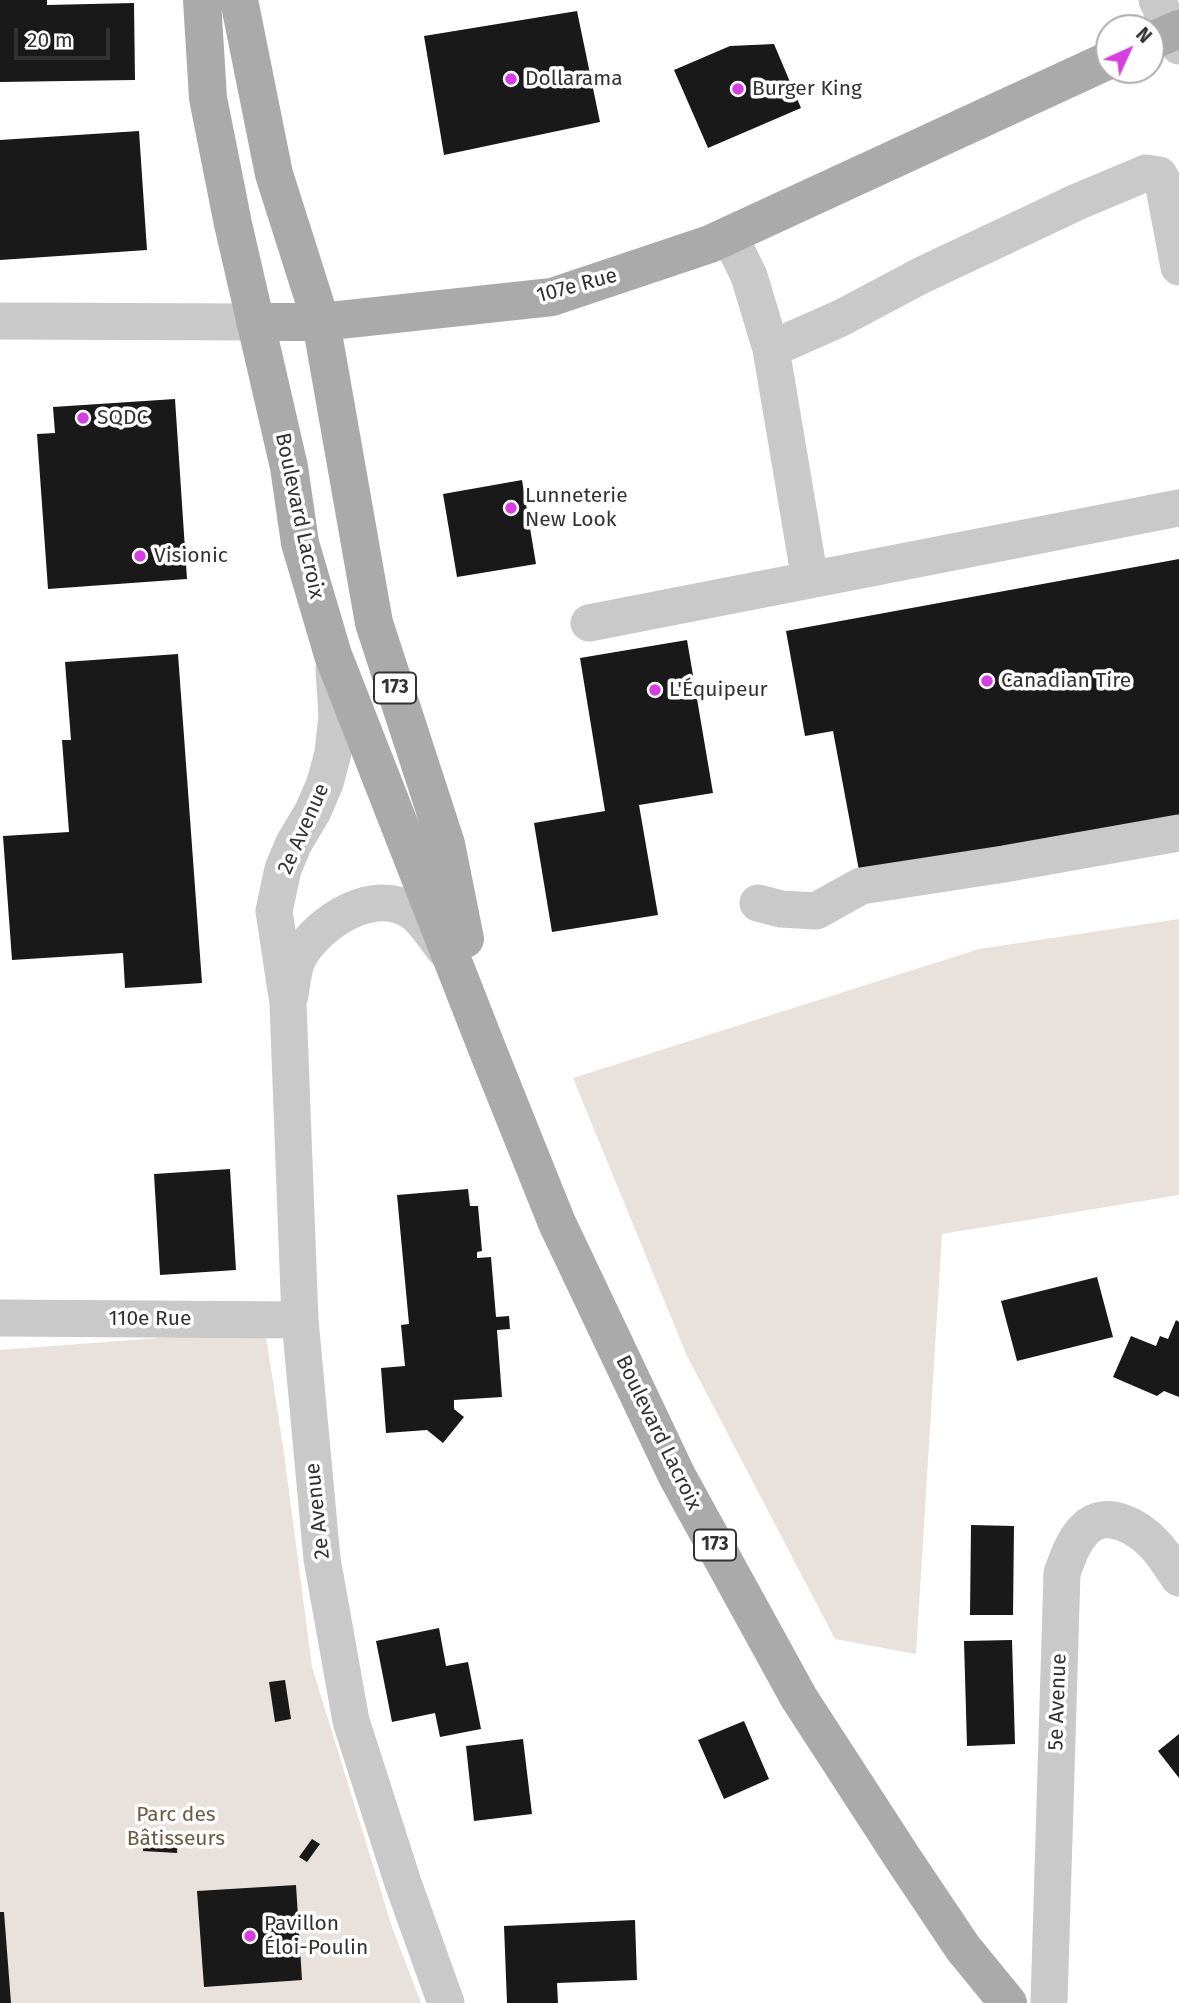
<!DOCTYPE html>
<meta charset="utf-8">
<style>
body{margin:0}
#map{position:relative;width:1179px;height:2003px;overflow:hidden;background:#fff;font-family:"Fira Sans",sans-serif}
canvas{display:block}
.north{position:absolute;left:1095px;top:14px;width:70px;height:70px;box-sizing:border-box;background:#fff;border:2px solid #adadad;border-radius:50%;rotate:45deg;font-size:19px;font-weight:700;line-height:28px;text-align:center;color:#323232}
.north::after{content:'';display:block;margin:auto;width:24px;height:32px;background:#d53edf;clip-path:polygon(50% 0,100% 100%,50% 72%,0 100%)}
.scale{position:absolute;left:14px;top:28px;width:96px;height:32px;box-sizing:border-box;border:4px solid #323232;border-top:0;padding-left:9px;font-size:21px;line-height:24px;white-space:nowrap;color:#323232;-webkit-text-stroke:5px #fff;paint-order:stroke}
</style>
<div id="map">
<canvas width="1179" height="2003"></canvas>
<div class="north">N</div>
<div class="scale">20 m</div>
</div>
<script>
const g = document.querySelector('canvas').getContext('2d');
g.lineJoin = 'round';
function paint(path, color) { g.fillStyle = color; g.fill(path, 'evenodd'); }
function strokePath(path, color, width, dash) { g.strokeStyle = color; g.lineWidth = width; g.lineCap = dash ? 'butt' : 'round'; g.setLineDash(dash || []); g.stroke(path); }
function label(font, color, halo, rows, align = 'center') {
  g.font = font + ' "Fira Sans",sans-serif'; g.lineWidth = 7; g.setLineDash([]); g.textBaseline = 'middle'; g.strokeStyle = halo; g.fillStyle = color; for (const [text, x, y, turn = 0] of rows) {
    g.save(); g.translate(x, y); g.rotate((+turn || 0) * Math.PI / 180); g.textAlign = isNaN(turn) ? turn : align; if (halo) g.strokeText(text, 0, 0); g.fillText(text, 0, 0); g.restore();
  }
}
const green = new Path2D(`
 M1179 919V1195L942 1234 916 1654 835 1639 687 1356 573 1078 979 949Z
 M265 1330 284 1453 312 1667 392 1927 421 2003H0V1350Z`);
const building = new Path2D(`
 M0 0H47V5L134 3 135 80 0 82Z
 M577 11 600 122 444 155 424 36Z
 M774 44 801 108 708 148 674 70 730 46Z
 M139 131 147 250 0 260V140Z
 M175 399 187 579 48 589 37 434 55 433 53 407Z
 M522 480 536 564 457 577 443 494Z
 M1179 559V818L860 876 833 731 805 736 786 631Z
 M687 640 713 793 639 805 658 915 552 932 534 823 605 811 580 658Z
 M178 654 202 983 125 988 123 953 12 960 3 836 69 832 62 740H71L65 662Z
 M230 1169 236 1270 160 1275 154 1174Z
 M468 1189 470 1206H478L482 1251 477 1252V1258L491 1257 496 1317 509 1316 510 1329 497 1330 502 1397 454 1400V1409L464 1417 443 1443 427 1430 386 1433 381 1368 405 1366 401 1325 409 1324 397 1195Z
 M1097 1277 1113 1337 1017 1361 1001 1301Z
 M1176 1320 1179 1322V1397L1164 1391 1157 1396 1113 1377 1131 1336 1156 1346 1160 1336 1168 1339Z
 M971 1525 1014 1526 1013 1615H970Z
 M439 1628 446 1666 468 1662 481 1729 440 1737 435 1713 392 1722 376 1641Z
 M1012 1640 1015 1744 967 1746 964 1641Z
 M285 1680 291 1719 275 1722 269 1682Z
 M744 1721 769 1779 724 1799 698 1740Z
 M1179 1734V1778L1158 1751Z
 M523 1739 532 1814 474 1821 466 1746Z
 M143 1833 178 1835 177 1853 143 1851Z
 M312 1839 320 1844 307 1862 299 1857Z
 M296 1885 302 1980 204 1987 197 1891Z
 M0 1912H4L11 2003H0Z
 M635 1920 637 1980 557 1983 558 2003H507L504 1926Z`);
const minor = new Path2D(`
 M1157 0 1179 46
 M729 235 749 276 771 349 810 580
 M0 321 255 322
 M771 349 841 318 922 275 1077 202 1146 173 1159 175 1163 182 1179 267
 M589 623 1179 508
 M334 670 337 716 333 753 325 783 313 811 294 843 283 869 274 911 288 1003 300 1320 322 1559 351 1721 403 1883 446 2003
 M758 903 781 909 816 911 861 886 1004 864 1179 833
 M290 995C292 984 293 968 298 958 319 921 374 886 413 912 425 921 435 938 445 950
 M0 1318 300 1320
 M1049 2003 1062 1573C1068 1557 1073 1541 1085 1529 1106 1507 1140 1528 1156 1546 1165 1556 1172 1568 1179 1578`);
const major = new Path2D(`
 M202 0 208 98 233 224 289 467 300 543 333 655 488 1051 557 1223 677 1476 799 1698 902 1857 963 1948 1008 2003
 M239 0 274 174 321 322 374 623 446 844 465 939
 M1151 41 1179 29
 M255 322H321L552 297 710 244 1109 60`);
const markers = [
 [511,79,7,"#d53edf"],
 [738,89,7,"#d53edf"],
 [83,418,7,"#d53edf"],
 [511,508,7,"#d53edf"],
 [140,556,7,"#d53edf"],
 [987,681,7,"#d53edf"],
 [655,690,7,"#d53edf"],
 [250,1936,7,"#d53edf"]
];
const shields = [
 [395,688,42],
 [715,1545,42]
];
const shieldNames = [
 ["173",395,688],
 ["173",715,1545]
];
const poiNames = [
 ["Dollarama",525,79],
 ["Burger King",752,89],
 ["SQDC",97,418],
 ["Lunneterie",525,496],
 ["New Look",525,520],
 ["Visionic",154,556],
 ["Canadian Tire",1001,681],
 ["L'Équipeur",669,690],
 ["Pavillon",264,1924],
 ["Éloi-Poulin",264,1948]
];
const streetNames = [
 ["107e Rue",577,286,-15],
 ["Boulevard Lacroix",299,516,78],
 ["2e Avenue",304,829,-66],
 ["110e Rue",150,1319],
 ["Boulevard Lacroix",658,1433,64],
 ["2e Avenue",318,1511,-96],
 ["5e Avenue",1058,1702,-88]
];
const parkNames = [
 ["Parc des",176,1815],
 ["Bâtisseurs",176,1839]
];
paint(green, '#e9e2dc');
paint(building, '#191919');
strokePath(minor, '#c9c9c9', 37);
strokePath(major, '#aaa', 38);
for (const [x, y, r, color] of markers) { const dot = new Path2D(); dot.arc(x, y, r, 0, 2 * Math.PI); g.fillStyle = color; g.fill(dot); strokePath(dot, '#fff', 2.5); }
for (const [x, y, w] of shields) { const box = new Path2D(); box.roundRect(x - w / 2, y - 15.5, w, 31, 5); g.fillStyle = '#fff'; g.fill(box); strokePath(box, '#323232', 2); }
label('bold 19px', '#323232', null, shieldNames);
label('21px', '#323232', '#fff', poiNames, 'left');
label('21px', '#323232', '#fff', streetNames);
label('21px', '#6d5940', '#fff', parkNames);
</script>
